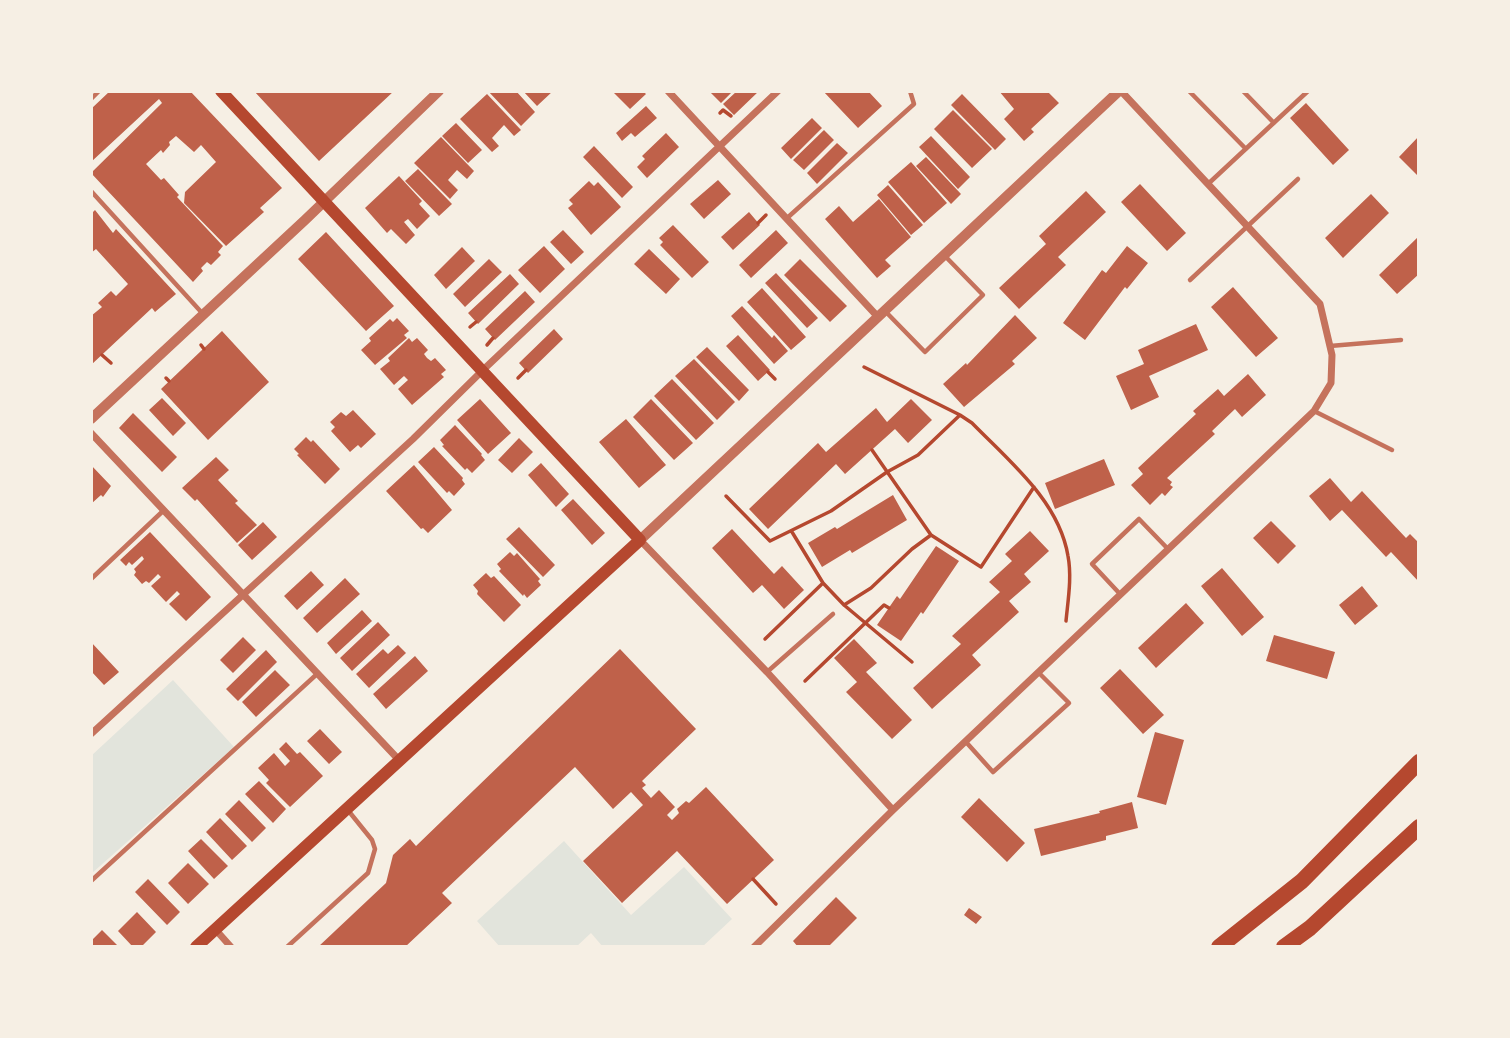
<!DOCTYPE html>
<style>
body{margin:0}
#map{position:relative;width:1510px;height:1038px;overflow:hidden;background:#f6efe4;font-family:"Space Grotesk",sans-serif}
canvas{display:block}
.frame{position:absolute;inset:0;border:93px solid #f6efe4;pointer-events:none}
</style>
<div id="map">
<canvas width="1510" height="1038"></canvas>
<div class="frame"></div>
</div>
<script>
const g = document.querySelector('canvas').getContext('2d');
g.lineJoin = 'round';
function paint(path, color) { g.fillStyle = color; g.fill(path, 'evenodd'); }
function strokePath(path, color, width, dash) { g.strokeStyle = color; g.lineWidth = width; g.lineCap = dash ? 'butt' : 'round'; g.setLineDash(dash || []); g.stroke(path); }
const green = new Path2D(`
 M173 680 234 747 91 874V756Z
 M564 841 631 915 684 867 732 919 702 947H603L591 933 576 947H500L477 921Z`);
const building = new Path2D(`
 M110 91H190L282 188 260 208 264 212 226 246 184 203 185 192 216 162 201 145 194 152 176 136 169 142 170 145 163 153 161 150 146 164 161 180 164 178 179 195 177 197 223 246 218 252 221 255 211 265 207 262 201 268 203 271 193 282 91 173 162 103 159 99 91 162V109Z
 M254 91H394L319 161Z
 M488 91H516L535 112 521 126Z
 M523 91H553L537 106Z
 M612 91H643L646 94 630 109Z
 M709 91H733L721 103Z
 M737 91H759L734 115 723 104Z
 M823 91H868L882 106 858 128Z
 M999 91H1047L1059 103 1031 129 1034 132 1024 141 1004 119 1014 109Z
 M487 94 521 130 514 136 504 125 492 138 499 146 492 152 460 119Z
 M962 94 1006 139 995 150 951 105Z
 M1306 103 1349 150 1333 165 1290 118Z
 M646 106 657 118 635 137 631 133 622 141 616 133Z
 M953 110 992 149 972 168 934 129Z
 M812 118 822 128 791 159 781 148Z
 M456 123 482 150 468 163 442 136Z
 M824 130 834 140 804 170 793 160Z
 M666 133 679 147 647 178 637 167 645 159 642 156Z
 M931 136 970 177 958 189 919 147Z
 M1419 136V177L1399 157Z
 M441 137 474 171 467 179 457 170 448 180 458 190 450 199 414 163Z
 M837 143 848 153 817 184 807 173Z
 M594 146 633 187 622 198 583 157Z
 M926 157 961 194 951 204 916 166Z
 M911 162 947 203 924 223 888 182Z
 M418 169 452 204 439 216 405 181Z
 M399 176 422 201 419 204 430 216 417 229 408 219 404 222 415 235 406 244 391 229 387 233 365 208Z
 M718 180 731 194 704 219 690 204Z
 M589 181 594 186 598 182 621 207 591 235 568 208 573 204 569 200Z
 M1140 184 1186 233 1167 251 1121 202Z
 M888 185 923 225 911 235 877 195Z
 M1086 191 1106 212 1058 257 1066 265 1019 309 999 288 1046 244 1039 236Z
 M1371 194 1389 213 1343 258 1325 238Z
 M879 199 911 237 885 260 891 266 877 278 825 219 839 206 853 222Z
 M95 210 113 233 116 229 176 294 155 312 152 308 91 365V316L102 307 98 303 111 291 116 296 128 284 96 249 91 253V214Z
 M749 212 760 225 733 250 721 237Z
 M673 225 709 262 692 278 660 245 663 242 659 238Z
 M563 230 584 252 571 264 550 242Z
 M776 230 788 243 751 278 739 265Z
 M326 232 394 306 366 331 298 259Z
 M1419 236V274L1397 294 1379 275Z
 M544 246 565 269 540 293 518 270Z
 M1127 246 1148 263 1127 289 1125 287 1085 340 1063 323 1102 270 1106 273Z
 M462 247 475 261 446 289 434 275Z
 M649 249 680 279 666 294 634 264Z
 M489 259 502 272 465 307 453 294Z
 M800 259 847 306 830 322 784 275Z
 M776 273 818 318 807 328 765 283Z
 M510 274 519 284 478 324 468 313Z
 M1233 287 1278 338 1256 357 1211 307Z
 M762 288 806 337 791 350 747 302Z
 M525 291 535 302 495 340 485 329Z
 M742 306 772 338 774 335 788 351 774 364 731 316Z
 M1015 315 1037 338 1012 361 1015 364 964 407 943 384 966 363 967 365Z
 M397 318 409 331 404 335 407 338 375 365 361 350 371 341 369 338 390 319 393 322Z
 M1196 324 1208 350 1149 376 1159 397 1131 410 1116 376 1144 364 1138 350Z
 M554 329 563 339 528 373 519 363Z
 M222 331 269 382 208 440 161 389Z
 M738 335 770 370 758 381 726 346Z
 M409 338 412 342 417 338 428 350 424 354 427 358 431 361 435 358 446 370 441 374 444 377 412 405 398 389 408 380 404 376 394 385 380 369 390 361 388 358Z
 M707 347 749 390 739 401 696 357Z
 M694 359 735 402 717 420 675 376Z
 M1248 374 1266 395 1242 417 1235 409 1212 431 1215 434 1167 478 1172 482 1170 485 1173 487 1165 496 1162 493 1150 505 1131 485 1143 474 1138 468 1196 414 1193 411 1218 389 1224 396Z
 M672 379 714 423 696 440 654 396Z
 M162 398 186 423 173 436 149 410Z
 M480 399 511 433 488 454 457 420Z
 M651 399 693 443 674 460 633 417Z
 M911 399 932 420 908 443 895 429 845 474 836 464 768 529 749 509 818 443 826 452 876 408 887 422Z
 M353 410 376 434 361 448 358 445 350 452 331 431 335 427 330 422 341 412 346 416Z
 M133 413 177 457 162 472 119 428Z
 M626 419 666 465 639 488 599 442Z
 M455 425 482 454 481 455 485 460 472 473 467 468 465 470 442 446 444 445 440 440Z
 M306 437 311 442 313 440 340 469 325 484 297 455 299 454 294 449Z
 M519 438 533 452 512 473 498 460Z
 M434 447 463 478 462 480 465 484 454 496 449 491 447 493 418 462Z
 M216 457 229 470 218 480 238 501 235 503 257 525 237 543 197 499 195 501 182 488Z
 M1104 459 1115 485 1055 509 1045 483Z
 M541 463 569 494 556 507 528 475Z
 M91 465 111 486 103 497 101 495 91 504Z
 M414 465 452 510 428 533 423 528 421 529 386 491Z
 M1330 478 1351 502 1362 491 1406 538 1410 534 1419 543V582L1391 552 1386 557 1342 510 1330 521 1309 496Z
 M893 495 907 520 852 553 850 550 822 567 808 543 835 527 837 529Z
 M573 499 605 533 592 545 561 510Z
 M1271 521 1296 546 1278 564 1253 538Z
 M263 522 277 537 252 560 238 545Z
 M519 527 555 565 543 577 506 539Z
 M732 529 774 574 782 566 804 590 784 609 762 585 753 593 712 548Z
 M1030 531 1049 551 1024 574 1031 582 1009 601 1019 612 972 655 981 665 932 709 913 688 961 644 952 636 1000 592 989 582 1012 561 1005 554Z
 M150 532 211 597 186 621 169 604 180 594 177 591 166 602 151 586 161 577 158 574 149 583 146 581 142 584 134 575 136 572 134 569 144 559 142 556 132 565 129 562 126 566 120 560Z
 M936 546 959 561 923 614 921 612 901 641 877 625 897 596 900 599Z
 M510 552 514 556 517 553 540 579 538 581 541 585 527 598 524 594 523 596 499 571 501 569 497 564Z
 M1222 568 1264 617 1242 636 1201 586Z
 M311 571 324 585 297 610 284 596Z
 M486 573 491 578 494 576 521 605 504 622 477 594 478 591 473 585Z
 M345 578 360 594 317 633 303 618Z
 M1362 586 1378 606 1355 625 1339 605Z
 M1186 603 1204 623 1156 668 1138 648Z
 M362 610 372 621 336 654 327 643Z
 M378 622 390 635 352 671 340 658Z
 M1274 635 1335 652 1327 679 1266 661Z
 M243 637 256 650 233 673 220 660Z
 M854 639 877 663 866 672 912 720 892 739 846 692 857 682 834 658Z
 M91 642 119 672 104 685 91 671Z
 M398 645 406 653 369 688 356 674 383 649 388 654Z
 M620 649 696 729 642 781 646 785 642 788 651 798 659 790 675 807 667 815 672 820 679 813 677 809 686 801 689 803 706 787 774 860 727 904 677 851 622 903 583 861 643 805 631 792 613 809 575 767 442 893 452 903 405 947H318L386 883 393 855 410 839 416 846Z
 M266 650 277 662 238 701 226 689Z
 M415 656 428 671 386 709 373 694Z
 M1120 669 1164 715 1143 734 1100 688Z
 M275 670 290 685 256 717 242 702Z
 M320 729 342 752 329 764 307 741Z
 M1155 732 1184 740 1166 805 1137 797Z
 M286 742 297 754 300 752 323 776 290 807 266 783 269 780 258 768 274 753 285 766 290 761 279 749Z
 M259 781 286 809 273 823 245 794Z
 M979 798 1025 843 1007 862 961 817Z
 M239 800 266 828 252 842 225 814Z
 M1132 802 1138 828 1106 836V840L1041 856 1034 829 1100 813 1099 811Z
 M220 818 247 846 232 860 206 832Z
 M201 839 228 866 214 879 188 851Z
 M188 863 209 884 188 904 168 883Z
 M148 879 180 912 167 925 135 892Z
 M836 897 857 918 830 945 831 947H798L793 941Z
 M969 908 982 917 976 924 964 915Z
 M137 912 156 932 141 947H133L118 931Z
 M102 930 119 947H91V941Z`);
const path = new Path2D(`
 M720 113 723 110 731 116
 M758 223 766 215
 M470 327 476 322
 M201 345 204 349
 M487 345 493 338
 M102 355 111 363
 M864 367 960 415 972 423C1009 461 1059 501 1068 556 1072 577 1068 600 1066 621
 M768 372 775 379
 M166 378 169 381
 M518 378 526 370
 M872 450 931 535 981 567 1034 487
 M726 496 770 541 831 511 887 472 918 455 960 415
 M792 532 823 583 844 605 912 662
 M844 605 871 588 912 549 931 535
 M765 639 823 583
 M805 681 884 605 889 608
 M753 879 776 904`);
const service = new Path2D(`
 M1189 91 1246 149
 M1243 91 1274 123
 M91 99 99 91
 M1208 184 1308 91
 M91 191 203 314
 M786 219 914 104 910 91
 M1190 280 1298 179
 M885 311 925 352 983 295 944 255
 M1330 346 1401 340
 M1314 411 1392 450
 M91 579 163 511
 M1120 594 1092 564 1139 519 1168 549
 M767 672 833 614
 M966 742 993 772 1069 703 1039 673
 M91 881 317 674
 M287 947 368 873 375 849 372 840 347 809`);
const minor = new Path2D(`
 M668 91 878 317
 M91 433 399 760
 M640 540 767 672 893 810
 M91 734 413 439 483 370 778 91
 M215 929 231 947
 M754 947 893 810 1314 411 1331 383 1332 355 1320 304 1121 91`);
const tertiary = new Path2D(`
 M91 419 305 220 439 91
 M640 540 1119 91`);
const secondary = new Path2D(`
 M196 947 640 540 221 91`);
const motorway = new Path2D(`
 M1219 947 1302 881 1419 762
 M1284 947 1310 928 1419 827`);
paint(green, '#e2e4dc');
paint(building, '#bf614a');
strokePath(path, '#b5482f', 3.5);
strokePath(service, '#c5725c', 4.5);
strokePath(minor, '#c5725c', 7);
strokePath(tertiary, '#c5725c', 10);
strokePath(secondary, '#b5482f', 12);
strokePath(motorway, '#b5482f', 16);
</script>
